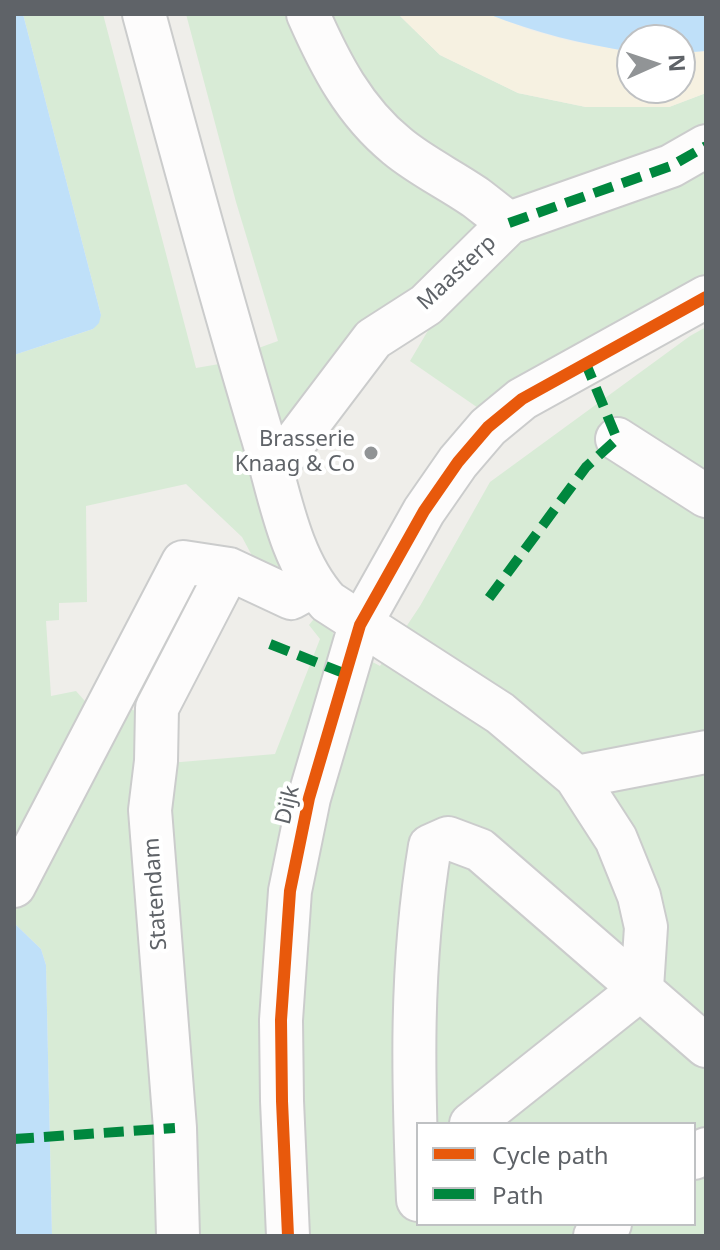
<!DOCTYPE html>
<style>
body{margin:0}
#map{position:relative;width:720px;height:1250px;overflow:hidden;background:#efeeea;font-family:"Noto Sans",sans-serif}
canvas{display:block}
.frame{position:absolute;inset:0;border:16px solid #5f6368;pointer-events:none}
.legend{position:absolute;left:416px;top:1122px;width:280px;height:104px;box-sizing:border-box;background:#fff;border:2px solid #bfc1c3;margin:0;padding:10px 14px;list-style:none;font-size:24px;color:#5f6368}
.legend li{display:flex;align-items:center;gap:16px;height:40px}
.legend b{width:40px;border:2px solid #bfc1c3}
.north{position:absolute;left:616px;top:24px;width:80px;height:80px;box-sizing:border-box;background:#fff;border:2px solid #bfc1c3;border-radius:50%;rotate:87deg;font-size:22px;font-weight:700;line-height:32px;text-align:center;color:#5f6368}
.north::after{content:'';display:block;margin:auto;width:28px;height:36px;background:#919496;clip-path:polygon(50% 0,100% 100%,50% 72%,0 100%)}
</style>
<div id="map">
<canvas width="720" height="1250"></canvas>
<div class="frame"></div>
<ul class="legend">
<li><b style="height:10px;background:#e8590c"></b>Cycle path</li>
<li><b style="height:10px;background:#00873e"></b>Path</li>
</ul>
<div class="north">N</div>
</div>
<script>
const g = document.querySelector('canvas').getContext('2d');
g.lineJoin = 'round';
function paint(path, color) { g.fillStyle = color; g.fill(path, 'evenodd'); }
function strokePath(path, color, width, dash) { g.strokeStyle = color; g.lineWidth = width; g.lineCap = dash ? 'butt' : 'round'; g.setLineDash(dash || []); g.stroke(path); }
function label(font, color, halo, rows, align = 'center') {
  g.font = font + ' "Noto Sans",sans-serif'; g.lineWidth = 8; g.setLineDash([]); g.textBaseline = 'middle'; g.strokeStyle = halo; g.fillStyle = color; for (const [text, x, y, turn = 0] of rows) {
    g.save(); g.translate(x, y); g.rotate((+turn || 0) * Math.PI / 180); g.textAlign = isNaN(turn) ? turn : align; if (halo) g.strokeText(text, 0, 0); g.fillText(text, 0, 0); g.restore();
  }
}
const green = new Path2D(`
 M23 14H103L196 368 225 363 281 567 275 573 257 565 242 537 186 484 86 506 87 602 59 603V620L46 621 51 696 76 691 92 709 14 859V355L93 329 101 315Z
 M186 14H304L484 219 284 436 253 350 278 341 236 202Z
 M316 14H398L440 55 518 93 586 107H669L706 93V130L510 208 413 151Z
 M706 162V279L484 412 410 361 433 322 503 244Z
 M706 327V1236H305L298 970 303 887 367 659 380 666 420 606 490 482 690 336ZM418 1124H694V1224H418Z
 M317 615 330 624 336 642 271 1236H52L46 965 41 949 14 923V910L125 705 143 716 156 761 181 762 275 754 320 639 309 625Z`);
const sand = new Path2D(`
 M398 14H488L530 30 570 41 632 52V88H680V53L706 51V93L669 107H586L518 93 440 55Z`);
const water = new Path2D(`
 M14 14H23L101 315 99 323 93 329 14 355Z
 M488 14H706V51L680 53V40H632V52C582 44 536 33 488 14Z
 M14 923 41 949 46 965 52 1236H14Z`);
const minor = new Path2D(`
 M144 14C182 155 220 295 262 435 279 490 288 558 328 602L500 713 576 777 616 839 639 896 646 927 642 988 471 1124
 M509 223 671 166 706 146
 M617 439 706 496
 M273 471 373 339 426 305 509 223C497 215 486 205 475 197 449 179 421 166 397 146 354 111 330 64 308 14
 M576 777 706 752
 M14 886 183 562 229 569
 M694 1158 706 1149
 M418 1200C413 1079 410 966 430 846L448 838 480 850 706 1046
 M178 1236 175 1128 150 810 156 761 157 708 229 569 291 598 313 586
 M288 1236 282 1101 281 1020 290 891 309 798 360 625 424 511 458 462 488 427 522 399 706 297
 M595 1236 610 1224`);
const quiet = new Path2D(`
 M509 223 671 166 706 146
 M489 598 586 467 617 439 586 364
 M270 644 346 674
 M14 1139 175 1128`);
const cycleway = new Path2D(`
 M288 1236 282 1101 281 1020 290 891 309 798 360 625 424 511 458 462 488 427 522 399 706 297`);
const markers = [
 [371,453,8,"#919496"]
];
const streetNames = [
 ["Maasterp",457,273,-43],
 ["Dijk",288,805,-76],
 ["Statendam",156,894,-94]
];
const poiNames = [
 ["Brasserie",355,440],
 ["Knaag & Co",355,465]
];
paint(green, '#d8ebd6');
paint(sand, '#f6f1e1');
paint(water, '#bfe0f9');
strokePath(minor, '#cbcccc', 46);
strokePath(minor, '#fdfcfc', 42);
strokePath(quiet, '#00873e', 10, [20, 10]);
strokePath(cycleway, '#e8590c', 12);
for (const [x, y, r, color] of markers) { const dot = new Path2D(); dot.arc(x, y, r, 0, 2 * Math.PI); g.fillStyle = color; g.fill(dot); strokePath(dot, '#fff', 3); }
label('22px', '#5f6368', '#fff', streetNames);
label('22px', '#5f6368', '#fff', poiNames, 'right');
</script>
